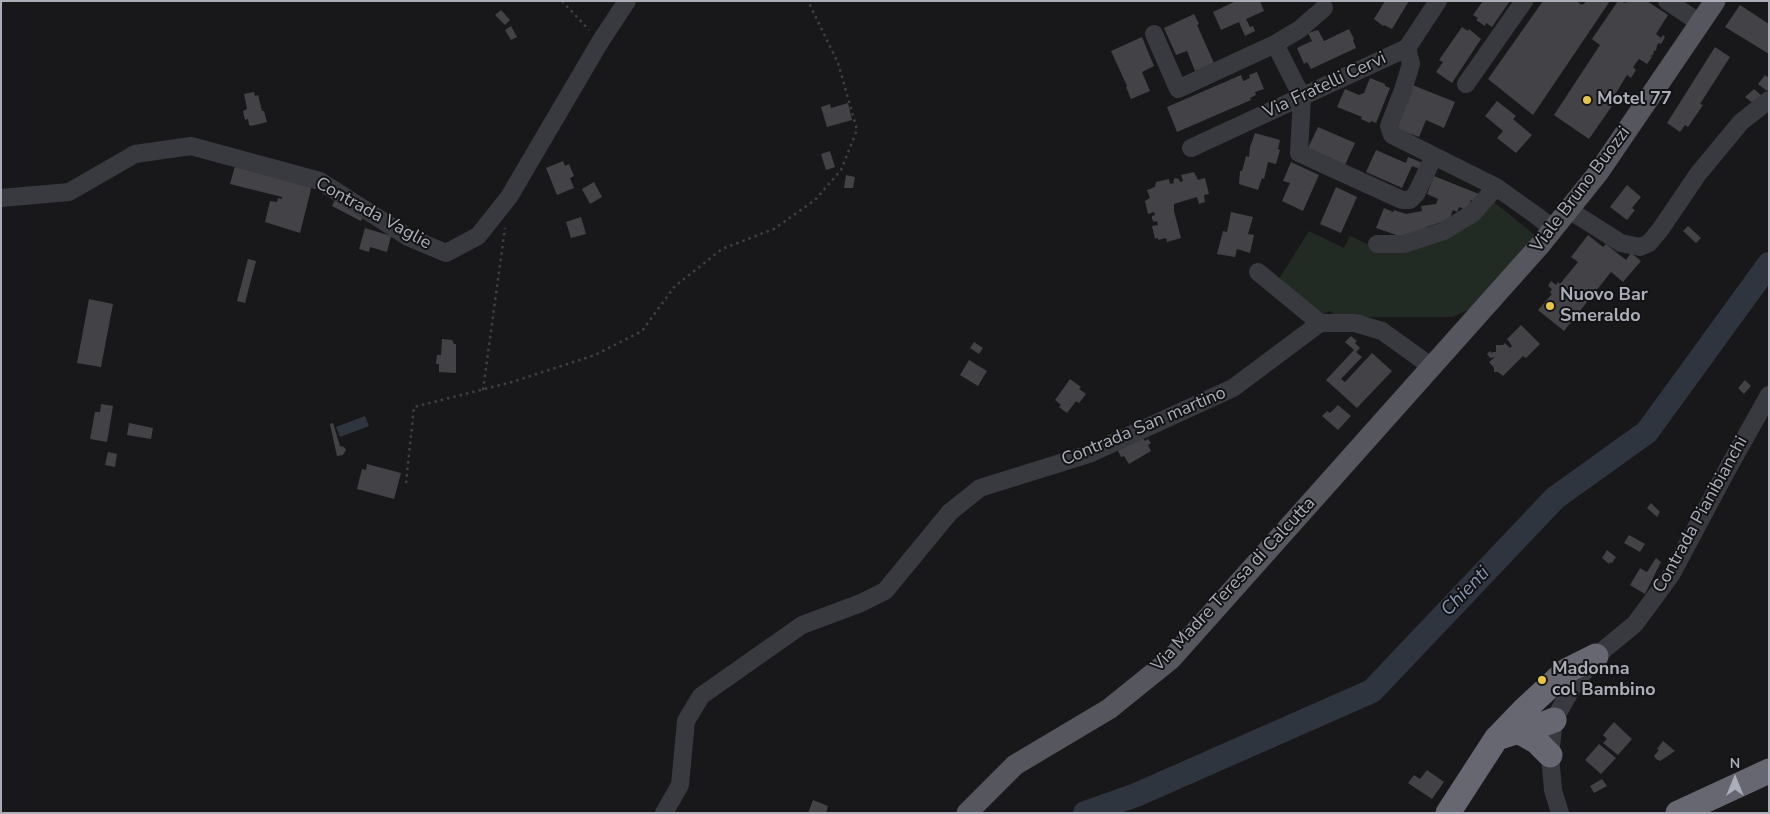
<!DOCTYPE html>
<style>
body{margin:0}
#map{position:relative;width:1770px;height:814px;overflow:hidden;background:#18181a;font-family:"Nunito Sans",sans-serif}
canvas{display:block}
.frame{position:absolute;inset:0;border:2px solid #abaeb9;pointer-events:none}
.north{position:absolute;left:1710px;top:754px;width:50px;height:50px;-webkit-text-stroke:4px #131315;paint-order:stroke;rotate:0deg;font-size:14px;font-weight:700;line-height:20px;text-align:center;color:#abaeb9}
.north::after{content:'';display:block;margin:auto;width:18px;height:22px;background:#abaeb9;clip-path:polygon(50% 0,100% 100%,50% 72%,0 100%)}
</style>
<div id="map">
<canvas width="1770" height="814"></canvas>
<div class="frame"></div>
<div class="north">N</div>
</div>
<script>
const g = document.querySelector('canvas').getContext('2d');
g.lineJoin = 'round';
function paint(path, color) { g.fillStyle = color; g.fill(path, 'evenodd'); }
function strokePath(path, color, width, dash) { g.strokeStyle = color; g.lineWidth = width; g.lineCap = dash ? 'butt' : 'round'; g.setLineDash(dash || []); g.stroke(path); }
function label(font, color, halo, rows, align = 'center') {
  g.font = font + ' "Nunito Sans",sans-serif'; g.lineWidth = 4; g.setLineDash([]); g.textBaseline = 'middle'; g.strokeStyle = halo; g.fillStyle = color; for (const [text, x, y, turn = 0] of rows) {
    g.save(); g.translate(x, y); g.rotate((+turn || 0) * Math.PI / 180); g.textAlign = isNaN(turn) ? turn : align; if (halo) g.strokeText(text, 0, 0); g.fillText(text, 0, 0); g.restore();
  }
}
const green = new Path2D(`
 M1494 202 1535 235 1472 308 1453 317H1337L1330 311 1316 318 1277 282 1309 231 1344 248 1350 236 1385 252Z`);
const water = new Path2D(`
 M365 416 369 426 340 437 336 427Z`);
const river = new Path2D(`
 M1085 813 1136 795 1372 691 1555 498 1647 432 1769 264`);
const building = new Path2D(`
 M1236 1H1260L1264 11 1246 19 1250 27 1253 26 1255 31 1245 36 1239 22 1221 30 1213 12Z
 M1385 1H1409L1392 29 1384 25 1383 26 1374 19Z
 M1483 1H1510L1492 27 1486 23 1485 26 1476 20 1478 18 1473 15Z
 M1543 1H1576L1582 5 1587 1H1610L1533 115 1488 79Z
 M1618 1 1626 3 1627 1H1647L1668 15 1656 34 1661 38 1663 35 1665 37 1661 44 1659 43 1657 45 1656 51 1654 50 1653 55 1650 56 1652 57 1647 64 1639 59 1633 67 1636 70 1631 78 1627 75 1611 101 1614 103 1589 139 1554 115 1600 45 1592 39Z
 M1740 5 1769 24V54L1725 27Z
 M501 10 510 20 505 25 495 15Z
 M1194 14 1199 24 1197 25 1214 63 1195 71 1187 51 1176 55 1164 28Z
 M511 26 517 37 511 40 505 30Z
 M1462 27 1468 31 1469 29 1481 39 1452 83 1436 72 1443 62 1439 60Z
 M1349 29 1354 39 1353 40 1356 48 1311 69 1307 62 1304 64 1297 48 1312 41 1308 33 1318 30 1324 41Z
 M1142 37 1154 66 1142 72 1150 91 1131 99 1126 87 1127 86 1111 51Z
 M1715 47 1730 57 1700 104 1703 105 1688 127 1685 125 1680 132 1667 123Z
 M1257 72 1264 89 1255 92 1256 95 1250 98 1251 100 1177 132 1167 107 1241 75 1243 81 1250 78 1249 75Z
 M1765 75 1769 78V88L1767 91 1758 84Z
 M1370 78 1385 84V86L1390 88 1376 123 1371 121 1370 123 1361 119 1362 117 1337 107 1345 89 1359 95 1364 93Z
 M1410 84 1455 102 1444 128 1426 120 1419 137 1392 127Z
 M1754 89 1762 96 1758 99 1757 98 1753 103 1745 97Z
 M254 92 255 96 258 95 262 111H264L267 122 251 126 249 125 248 119 245 120 243 111 247 109 244 94Z
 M1497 101 1516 116 1513 119 1532 135 1516 153 1497 138 1503 131 1485 116Z
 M848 103 852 120 827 127 821 107 830 104 831 108Z
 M1318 127 1355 143 1345 165 1308 148Z
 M1255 133 1280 140 1278 149 1280 150 1276 164 1268 162 1264 179 1262 178 1258 190 1239 184 1240 171H1242L1246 156 1249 157 1250 147Z
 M1376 150 1406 163 1408 157 1423 163 1420 169 1412 166 1402 188 1366 172Z
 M830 151 835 167 826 170 821 154Z
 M563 161 565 166 569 164 574 176 570 178 574 188 557 195 546 168Z
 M1291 162 1319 175 1303 211 1282 201 1290 183 1283 181Z
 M235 166 312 185 300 233 265 222 270 201 277 202 278 198 282 199V197L230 184Z
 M1194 172 1198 180 1205 178 1209 194 1204 195 1205 202 1199 204 1197 197 1174 204V211L1181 238 1167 242 1166 238 1158 240V238L1155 239 1152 226 1158 225 1157 221 1154 222 1152 219V216L1155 215 1154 212 1148 214 1145 201 1150 198 1147 190 1155 187 1156 182 1169 179 1170 184 1174 183 1173 181 1175 178 1179 179 1180 182 1183 181 1181 175Z
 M846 175 855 177 853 188H844Z
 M1434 176 1479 194 1475 201 1471 200 1467 210 1459 207 1457 212 1453 210 1449 220 1426 227V230L1402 237 1376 228 1384 208 1393 212 1394 210 1406 214 1422 211 1421 206 1436 204 1438 199 1427 194Z
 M594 182 602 197 590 204 582 189Z
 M1627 185 1641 197 1632 208 1635 210 1627 220 1610 207Z
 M1336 187 1357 197 1341 233 1320 224Z
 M336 198 365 211 361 221 332 206Z
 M1231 212 1253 217 1248 234 1254 235 1250 253 1237 249 1235 257 1217 254 1223 231 1227 232Z
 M581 217 586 234 571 238 566 222Z
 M1688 226 1701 238 1696 243 1683 231Z
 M365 228 391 236 387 252 370 247 369 252 359 249Z
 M1588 235 1603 247 1606 244 1626 260 1631 253 1641 261 1623 282 1611 272 1564 331 1538 310 1552 294 1550 293 1552 289 1548 286 1551 281 1556 285 1558 282 1560 284 1578 262 1571 257Z
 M248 259 256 261 245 303 237 301Z
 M89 299 113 304 101 367 77 363Z
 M1521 325 1540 344 1526 358 1523 356 1503 376 1498 372H1494V368L1489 362 1495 357 1490 358 1487 354 1490 351 1493 354 1492 352H1496V345H1503L1505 343 1510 348 1512 346 1507 339Z
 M1351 336 1357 341 1355 343 1360 348 1356 352 1362 357 1341 379 1345 382 1372 353 1392 371 1357 408 1326 380 1354 350 1345 342Z
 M442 339 452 340 454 344H456V373L439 372V364H436L437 355H441Z
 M974 342 983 348 979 354 970 348Z
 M969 360 987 371 978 386 960 375Z
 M1070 379 1081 387 1079 389 1086 394 1079 403 1076 401 1067 413 1059 407 1061 405 1055 400Z
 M1745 380 1751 386 1744 394 1738 388Z
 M101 404 113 406 107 442 90 439 95 412H100Z
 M1338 405 1351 416 1338 430 1322 416 1327 411 1330 413Z
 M129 423 153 428 151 439 127 435Z
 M333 423 340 446 344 447 346 450 343 455 337 456 330 424Z
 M1142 437 1145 441 1148 439 1151 443 1148 445 1151 451 1129 464 1124 456 1121 457 1118 451Z
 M108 452 117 454 115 467 105 465Z
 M367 464 401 473 394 499 357 489 362 469 366 470Z
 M1651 503 1660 512 1657 517 1647 508Z
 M1629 535 1645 544 1640 552 1624 543Z
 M1607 550 1616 557 1612 563 1610 562 1609 564 1602 558Z
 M1656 558 1661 562 1645 594 1630 585 1640 568 1647 572Z
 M1614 722 1632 739 1618 755 1603 743 1607 739 1603 735Z
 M1663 741 1675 751 1660 761 1656 759 1654 756 1659 750 1657 749Z
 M1599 744 1616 758 1601 774 1585 760Z
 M1427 770 1444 782 1432 799 1408 783 1414 775 1420 779Z
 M1602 779 1607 786 1594 793 1590 786Z
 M813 800 828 806 826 813H808Z`);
const path = new Path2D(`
 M562 1 589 30
 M483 390 505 228
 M406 483 414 407 512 382 595 355 642 331 675 286 722 249 774 229 815 200 841 170 857 130 838 63 808 1`);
const minor = new Path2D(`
 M1667 1 1700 23
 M1154 34 1178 89 1275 44 1302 97 1299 153 1402 200H1410L1416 194 1434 156
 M1275 44 1300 29 1324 8
 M1407 48 1411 64 1403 90 1389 126 1392 135 1496 187 1537 216 1553 229
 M1466 84 1524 1
 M1191 148 1407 48 1438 1
 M1 198 69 192 135 154 191 146 320 181 408 237 446 253 478 236 509 197 600 42 627 1
 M1569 210 1621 243 1640 247 1649 243 1660 230 1698 174 1741 122 1769 100
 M1377 244H1404L1444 231 1473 213 1496 187
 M1258 272 1320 323H1355L1382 331 1432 367
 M664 813 680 785 686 721 701 696 802 625 861 603 885 591 950 512 980 488 1089 454 1233 388 1320 323
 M1560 813 1553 790 1550 755 1554 720 1572 688 1596 656 1635 624 1671 575 1727 470 1769 395`);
const major = new Path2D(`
 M967 813 1015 765 1109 709 1171 659 1541 244 1598 173 1715 1`);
const highway = new Path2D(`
 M1520 732 1536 741 1550 755
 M1497 738C1516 731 1536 728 1554 720
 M1448 813 1496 739 1524 710 1566 671 1596 656
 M1678 813 1769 771`);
const markers = [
 [1587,100,5,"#e9c642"],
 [1550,306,5,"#e9c642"],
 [1542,680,5,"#e9c642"]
];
const streetNames = [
 ["Via Fratelli Cervi",1325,86,-25],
 ["Viale Bruno Buozzi",1581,190,-53],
 ["Contrada Vaglie",373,214,29],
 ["Contrada San martino",1144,427,-23],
 ["Contrada Pianibianchi",1701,515,-61],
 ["Via Madre Teresa di Calcutta",1234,585,-47]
];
const poiNames = [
 ["Motel 77",1597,100],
 ["Nuovo Bar",1560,296],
 ["Smeraldo",1560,317],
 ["Madonna",1552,670],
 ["col Bambino",1552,691]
];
const waterNames = [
 ["Chienti",1466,592,-46]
];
paint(green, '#222a24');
paint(water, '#2f353e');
strokePath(river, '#2f353e', 24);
paint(building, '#434347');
strokePath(path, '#3f4046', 2.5, [2.5, 4]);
strokePath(minor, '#393a3f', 18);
strokePath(major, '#56565e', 21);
strokePath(highway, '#666770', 25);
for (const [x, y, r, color] of markers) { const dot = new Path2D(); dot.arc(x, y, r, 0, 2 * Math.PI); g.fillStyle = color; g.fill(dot); strokePath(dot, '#131315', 2); }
label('18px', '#abaeb9', '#131315', streetNames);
label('bold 18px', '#abaeb9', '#131315', poiNames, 'left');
label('italic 19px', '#8497b2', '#131315', waterNames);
</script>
